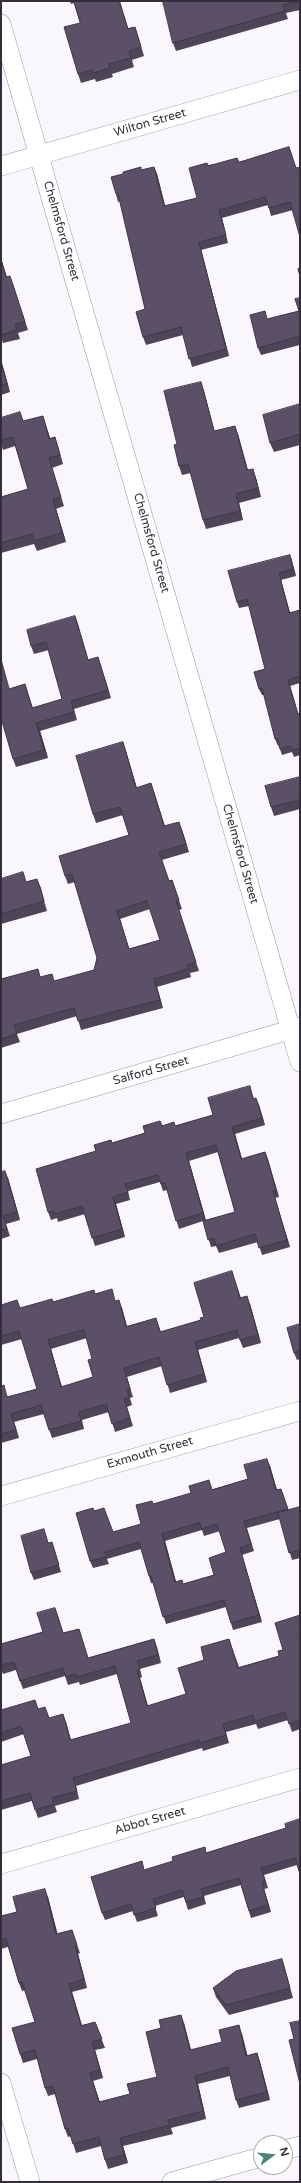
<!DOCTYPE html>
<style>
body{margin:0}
#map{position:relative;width:301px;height:2183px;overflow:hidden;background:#f9f7fc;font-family:"Varela Round",sans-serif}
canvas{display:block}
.frame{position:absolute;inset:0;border:2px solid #332e39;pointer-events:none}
.north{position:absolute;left:253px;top:2135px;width:40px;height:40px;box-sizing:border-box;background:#fff;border:1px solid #adabb0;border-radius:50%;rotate:74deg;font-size:11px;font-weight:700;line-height:16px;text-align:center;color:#332e39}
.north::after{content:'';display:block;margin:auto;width:14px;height:18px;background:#448576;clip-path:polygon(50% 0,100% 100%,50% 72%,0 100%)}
</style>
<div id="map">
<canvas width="301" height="2183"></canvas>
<div class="frame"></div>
<div class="north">N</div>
</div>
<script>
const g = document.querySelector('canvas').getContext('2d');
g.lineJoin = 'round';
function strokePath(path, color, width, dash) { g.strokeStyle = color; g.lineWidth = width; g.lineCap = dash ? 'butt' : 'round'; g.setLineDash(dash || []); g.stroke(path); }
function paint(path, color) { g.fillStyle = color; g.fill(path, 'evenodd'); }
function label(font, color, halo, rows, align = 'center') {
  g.font = font + ' "Varela Round",sans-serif'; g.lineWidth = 4; g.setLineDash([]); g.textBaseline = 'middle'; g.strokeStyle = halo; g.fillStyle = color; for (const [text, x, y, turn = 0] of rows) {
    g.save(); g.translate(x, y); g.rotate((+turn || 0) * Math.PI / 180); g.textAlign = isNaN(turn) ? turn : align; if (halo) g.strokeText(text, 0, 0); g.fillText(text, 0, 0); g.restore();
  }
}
const minor = new Path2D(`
 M1 24 300 1062
 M1 166 300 80
 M1 1114 300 1027
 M1 1496 300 1411
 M1 1864 300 1778
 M1 2083 30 2182
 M285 2150 300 2146
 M172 2182 261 2157`);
const wall = new Path2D(`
 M70 1H120L128 28 135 27 144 56 132 60 134 67 112 74 113 77 96 82 95 79 81 83 78 74 80 23 74 3 71 4Z
 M163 1H300V10L286 13 288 19 176 51 173 43Z
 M289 147 292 155 293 210 271 216 268 205 222 218 228 243 201 250 229 356 192 367 183 335 146 345 143 337 145 309 120 201 118 202 116 194 123 174 154 167 157 174 165 206 197 198 208 165 239 162Z
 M1 258 7 277 13 284 28 330 18 333 20 339 3 343 1 337Z
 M300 298V345L261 355 258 348 268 319 299 311Z
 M1 360 10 392 1 395Z
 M201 382 204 391 214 431 238 434 248 470 256 478 261 497 239 503 243 520 206 529 203 520 191 473 182 475 179 466 177 444Z
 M300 404V445L274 452 270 443Z
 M43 416 50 438 55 437 63 464 52 468 64 506 56 509 66 542 37 551 34 544 1 553V497L28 489 15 446 3 450 1 443V418L24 421Z
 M290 555 292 561 296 576 281 580 290 613 300 611V683L290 686 298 714 300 713V755L294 757 292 752 282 755 279 746H278L275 739 264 695H262L259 689 265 669 249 606 239 608 237 602Z
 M75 616 88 660 98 657 111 698 74 709 77 720 40 731 48 758 16 767 13 759 10 689 25 684 33 708 62 699 49 650 34 654 31 646Z
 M126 751 137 788 154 792 165 826 182 830 189 852 162 860 169 881 172 880 182 909 179 910 199 971 190 973 191 977 157 987 163 1008 81 1030 77 1016 17 1034 20 1042 1 1048V979L41 977 55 981 94 970 97 958 75 882 68 884 65 876 129 835 123 815 96 823 93 814ZM150 909 160 940 129 949 120 919Z
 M300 777V809L274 816 271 807Z
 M1 879 26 882 37 879 47 911 1 924Z
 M252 1093 254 1099 259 1105 265 1125 235 1134 242 1159 265 1152 279 1197 275 1198 290 1247 262 1255 258 1242 219 1253 216 1246 211 1247 203 1221 179 1229 167 1190 163 1191 160 1182 128 1191 130 1200 116 1204 125 1237 95 1246 85 1214 58 1222 57 1218 51 1220 48 1212 96 1151 112 1143 145 1133 160 1121 162 1125 175 1126 213 1115ZM218 1152 235 1212 206 1220 189 1161Z
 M1 1172 8 1178 20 1220 6 1224 10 1236 1 1239Z
 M235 1280 241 1298 250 1304 261 1343 243 1348 239 1338 198 1350 207 1382 170 1393 162 1366 127 1377 133 1397 130 1398 132 1405 127 1407 133 1426 115 1432 109 1412 82 1420 84 1429 52 1438 44 1414 14 1422 19 1438 1 1443V1386L8 1397 37 1389 22 1339 1 1345V1305L20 1308 95 1294 116 1301 122 1308 127 1326 156 1318 161 1332 201 1320ZM87 1338 92 1359 93 1377 62 1387 51 1349Z
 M300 1324V1359L297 1360 294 1353Z
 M270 1466 277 1490 281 1489 288 1510 300 1507V1558L292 1560 280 1519 247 1528 254 1551 242 1555 262 1622 233 1630 226 1607 166 1624 153 1583H151L149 1576 141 1549 107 1559 109 1564 93 1568 90 1561 94 1511 113 1532 141 1524 153 1504 213 1489 248 1479ZM202 1530 204 1536 220 1531 226 1552 214 1575 184 1584 176 1582 165 1541Z
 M46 1536 48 1543 54 1549 61 1572 34 1580 31 1573Z
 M55 1608 63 1633 79 1629 88 1658 154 1639 161 1663 140 1669 142 1677 140 1678 148 1706 186 1694 204 1660 229 1639 239 1667 279 1656 300 1615V1729L292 1732 288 1720 258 1729 256 1724 226 1732 229 1743 203 1751 202 1748 76 1786 79 1799 55 1806 57 1812 38 1818 32 1801 1 1810V1762L2 1765 31 1756 24 1734 1 1742V1710L39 1709 49 1718 66 1722 71 1740 131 1723 117 1674 80 1685 79 1682 68 1685 65 1676 23 1689 16 1670 3 1674 1 1669V1644L43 1632Z
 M300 1819V1875L297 1865 264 1875 268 1888 264 1889 271 1912 251 1918 241 1885 204 1896 206 1904 188 1910 184 1897 155 1906 158 1916 137 1922 133 1911 105 1920 102 1913 206 1853 286 1828Z
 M48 1897 57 1934 72 1930 80 1953 78 1954 87 1988 72 1992 82 2025 95 2022 105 2048 95 2050 103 2078 93 2081 100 2102 130 2094 157 2077 184 2023 191 2050 222 2042 242 2034 247 2056 257 2053 260 2062 270 2100 239 2108 236 2100 230 2076 198 2084 206 2119 171 2128 173 2134 123 2146 128 2163 108 2169 105 2160 101 2146 76 2153 71 2136 68 2137 65 2129 55 2094 48 2096 45 2088 37 2059 23 2063 20 2054 35 2022 25 1990 22 1991 19 1983 8 1947 1 1949V1916L17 1912Z
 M282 1959 285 1969 293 1998 229 2015 216 1997 213 1988Z`);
const shadedWall = new Path2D(`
 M135 27 138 36 144 56 141 47Z
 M154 167 157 174 167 213 164 206Z
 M219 210 222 218 228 243 226 235Z
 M199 242 201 250 229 356 226 349Z
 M1 258 9 286 6 277 1 260Z
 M1 360 2 363 10 392 7 384Z
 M201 382 204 391 217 440 214 431Z
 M43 416 46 425 53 448 49 439Z
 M235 426 238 434 250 479 247 470Z
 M55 437 58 446 63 464 60 455Z
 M253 469 256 478 261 497 258 488Z
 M236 494 239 503 243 520 240 511Z
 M53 499 56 509 66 542 62 533Z
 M290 555 292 561 296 576 293 569Z
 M279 573 281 580 292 620 289 613Z
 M75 616 78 624 91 669 88 660Z
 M98 657 101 666 111 698 108 690Z
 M1 658 12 697 1 661Z
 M36 723 40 731 48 758 44 750Z
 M123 742 126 751 139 796 136 788Z
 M151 783 154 792 167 834 164 826Z
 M179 822 182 830 189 852 186 844Z
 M37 879 41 888 47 911 44 901Z
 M117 911 120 919 132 958 129 949Z
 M154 979 157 987 163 1008 160 1000Z
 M256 1098 259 1105 265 1125 262 1118Z
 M232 1127 235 1134 244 1166 241 1159Z
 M265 1152 268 1159 279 1197 276 1190Z
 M186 1153 189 1161 206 1221 203 1213Z
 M5 1171 8 1178 20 1220 17 1212Z
 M273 1191 275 1198 290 1247 287 1240Z
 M113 1197 116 1204 125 1237 122 1229Z
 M247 1296 250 1304 261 1343 258 1335Z
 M119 1300 122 1308 129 1335 126 1327Z
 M48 1340 51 1349 64 1395 61 1387Z
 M195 1342 198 1350 207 1382 204 1374Z
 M11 1414 14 1422 19 1438 16 1430Z
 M267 1459 270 1466 279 1497 276 1490Z
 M162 1534 165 1541 178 1589 175 1582Z
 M240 1548 242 1555 262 1622 259 1615Z
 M55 1608 58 1616 66 1641 63 1633Z
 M154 1639 157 1647 161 1663 158 1655Z
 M137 1670 140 1678 150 1714 147 1706Z
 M63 1714 66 1722 73 1748 70 1740Z
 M262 1882 264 1889 271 1912 268 1905Z
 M45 1889 48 1897 60 1943 56 1934Z
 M75 1946 78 1954 87 1988 84 1979Z
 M69 1984 72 1992 84 2034 81 2026Z
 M181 2015 184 2023 193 2058 190 2050Z
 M239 2025 242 2034 250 2065 246 2056Z
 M92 2042 95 2050 103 2078 100 2070Z
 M257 2053 260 2062 270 2100 267 2092Z
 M90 2073 93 2081 102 2111 99 2102Z
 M195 2076 198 2084 206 2119 203 2111Z
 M120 2138 123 2146 128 2163 124 2155Z`);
const building = new Path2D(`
 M74 1H119L128 29 135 27 141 47 129 51 131 58 109 64 110 68 93 73 92 70 78 74 64 27 80 23Z
 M163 1H299L283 5 285 11 173 43Z
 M289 147 296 168 300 167V237L290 202 269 208 265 197 219 210 226 235 199 242 226 349 189 359 181 327 143 337 136 312 145 309 118 194H116L111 177 123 174V172L141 167V170L154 167 164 206 197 198 189 168 207 163 208 166 237 158 239 162Z
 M1 260 6 277 10 276 25 322 15 324 17 330 1 335Z
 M300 268V276L298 269Z
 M300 298V336L258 348 250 315 265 311 267 319 299 311 295 299Z
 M1 362 7 384 1 385Z
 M201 382 214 431 235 426 247 470 253 469 258 488 236 494 240 511 203 520 188 464 179 466 174 445 177 444 164 391Z
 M300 404V434L270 443 263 415Z
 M20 412 23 421 43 416 49 439 55 437 60 455 49 458 61 497 53 499 62 533 34 541 32 534 1 543V497L28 489 13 437 1 440V418Z
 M290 555 293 569 279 573 289 613 300 610V676L288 680 298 714 300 713V748L292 750 290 746 280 749 278 739H275L262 688 259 689 254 672 265 669 247 599 237 602 228 571Z
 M75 616 88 660 98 657 108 690 71 701 74 712 36 723 44 750 13 759 1 718V661L9 689 25 684 32 708 62 699 46 642 31 646 27 630Z
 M123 742 136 788 151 783 164 826 179 822 186 844 159 852 169 881 172 880 179 900 176 901 196 962 187 965 188 969 154 979 160 1000 78 1021 74 1008 14 1025 17 1034 1 1039V979L38 969 40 977 52 974 54 981 94 970 97 958 72 874 65 876 59 856 129 835 120 807 93 814 76 756ZM147 901 160 940 129 949 117 911Z
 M300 777V800L271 807 265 786Z
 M23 872 26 882 37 879 44 901 1 914V879Z
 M250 1086 253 1099 256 1098 262 1118 232 1127 241 1159 265 1152 276 1190 273 1191 287 1240 259 1248 255 1234 216 1246 214 1238 208 1240 203 1221 235 1212 216 1145 186 1153 203 1213 176 1221 165 1183 161 1184 158 1175 125 1184 128 1192 113 1197 122 1229 92 1238 82 1206 55 1214 54 1211 48 1212 36 1169 96 1151 94 1145 111 1140 112 1143 145 1133 143 1126 160 1121 162 1126 174 1122 175 1126 213 1115 208 1098Z
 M5 1171 17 1212 3 1216 7 1229 1 1230V1172Z
 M232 1271 240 1298 247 1296 258 1335 240 1340 237 1330 195 1342 204 1374 167 1385 159 1357 124 1368 130 1389 127 1390 129 1397 124 1399 130 1418 112 1424 106 1404 79 1412 81 1421 49 1430 41 1405 11 1414 16 1430 1 1434V1386L4 1385 7 1397 37 1389 19 1331 1 1336V1305L17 1300 20 1308 52 1299 53 1302 94 1290 95 1294 112 1289 115 1301 119 1300 126 1327 156 1318 160 1332 201 1320 200 1318 204 1317 194 1283ZM84 1330 92 1359 88 1360 93 1377 61 1387 48 1340Z
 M300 1324V1351L294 1353 287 1328Z
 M267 1459 276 1490 281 1489 288 1509 244 1521 251 1544 240 1548 259 1615 231 1623 224 1600 163 1617 151 1576H149L139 1542 105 1552 106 1557 90 1561 76 1513 93 1508 94 1511 104 1508 113 1532 141 1524 136 1505 152 1501 153 1504 191 1493 189 1486 209 1480 212 1490 248 1479 244 1465ZM200 1523 201 1529 217 1524 226 1552 209 1558 214 1575 183 1584 182 1580 175 1582 162 1534Z
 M300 1507V1550L289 1553 278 1513Z
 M44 1529 48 1543 52 1542 59 1565 31 1573 21 1536Z
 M55 1608 63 1633 79 1629 88 1658 154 1639 158 1655 137 1661 140 1669 137 1670 147 1706 186 1694 178 1668 204 1660 201 1647 229 1639 238 1668 279 1656 278 1651 283 1650 275 1623 300 1615V1639H299L300 1642V1720L289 1724 285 1712 255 1721 253 1715 223 1724 226 1735 200 1743 199 1740 73 1778 77 1791 52 1798 54 1804 35 1810 30 1793 1 1801V1764V1765L31 1756 21 1726 1 1733V1710L35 1700 38 1709 45 1707 49 1718 63 1714 70 1740 131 1723 115 1666 77 1677 76 1674 66 1677 63 1668 20 1681 14 1662 1 1665V1644L43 1632 37 1613Z
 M300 1819V1874L295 1858 261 1868 265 1881 262 1882 268 1905 249 1911 239 1878 201 1889 204 1897 186 1902 182 1890 153 1899 156 1908 134 1915 131 1904 102 1913 91 1877 142 1861 144 1870 173 1861 172 1857 205 1847 206 1853 286 1828 285 1824Z
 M45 1889 56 1934 72 1930 77 1945 75 1946 84 1979 69 1984 81 2026 95 2022 102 2039 92 2042 100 2070 90 2073 99 2102 130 2094 127 2084 157 2077 146 2032 161 2028 159 2020 181 2015 190 2050 222 2042 219 2030 239 2025 246 2056 257 2053 267 2092 236 2100 228 2067 195 2076 203 2111 168 2120 170 2125 120 2138 124 2155 105 2160 99 2137 73 2144 68 2128 65 2129 53 2086 45 2088 35 2050 20 2054 12 2028 35 2022 22 1982 19 1983 6 1938 1 1939V1916L17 1912 13 1897Z
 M282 1959 290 1988 226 2005 213 1988 236 1971Z
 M300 2021V2084L289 2040 294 2039 290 2023Z`);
const streetNames = [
 ["Wilton Street",150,123,-16],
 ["Chelmsford Street",61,231,74],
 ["Chelmsford Street",151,543,74],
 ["Chelmsford Street",240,854,74],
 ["Salford Street",151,1071,-16],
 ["Exmouth Street",150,1453,-16],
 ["Abbot Street",150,1821,-16]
];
strokePath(minor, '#9c90a9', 20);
strokePath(minor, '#fff', 19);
paint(wall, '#4e4559');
paint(shadedWall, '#403848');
paint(building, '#5b5067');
strokePath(building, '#403848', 1);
label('12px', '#332e39', '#fff', streetNames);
</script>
